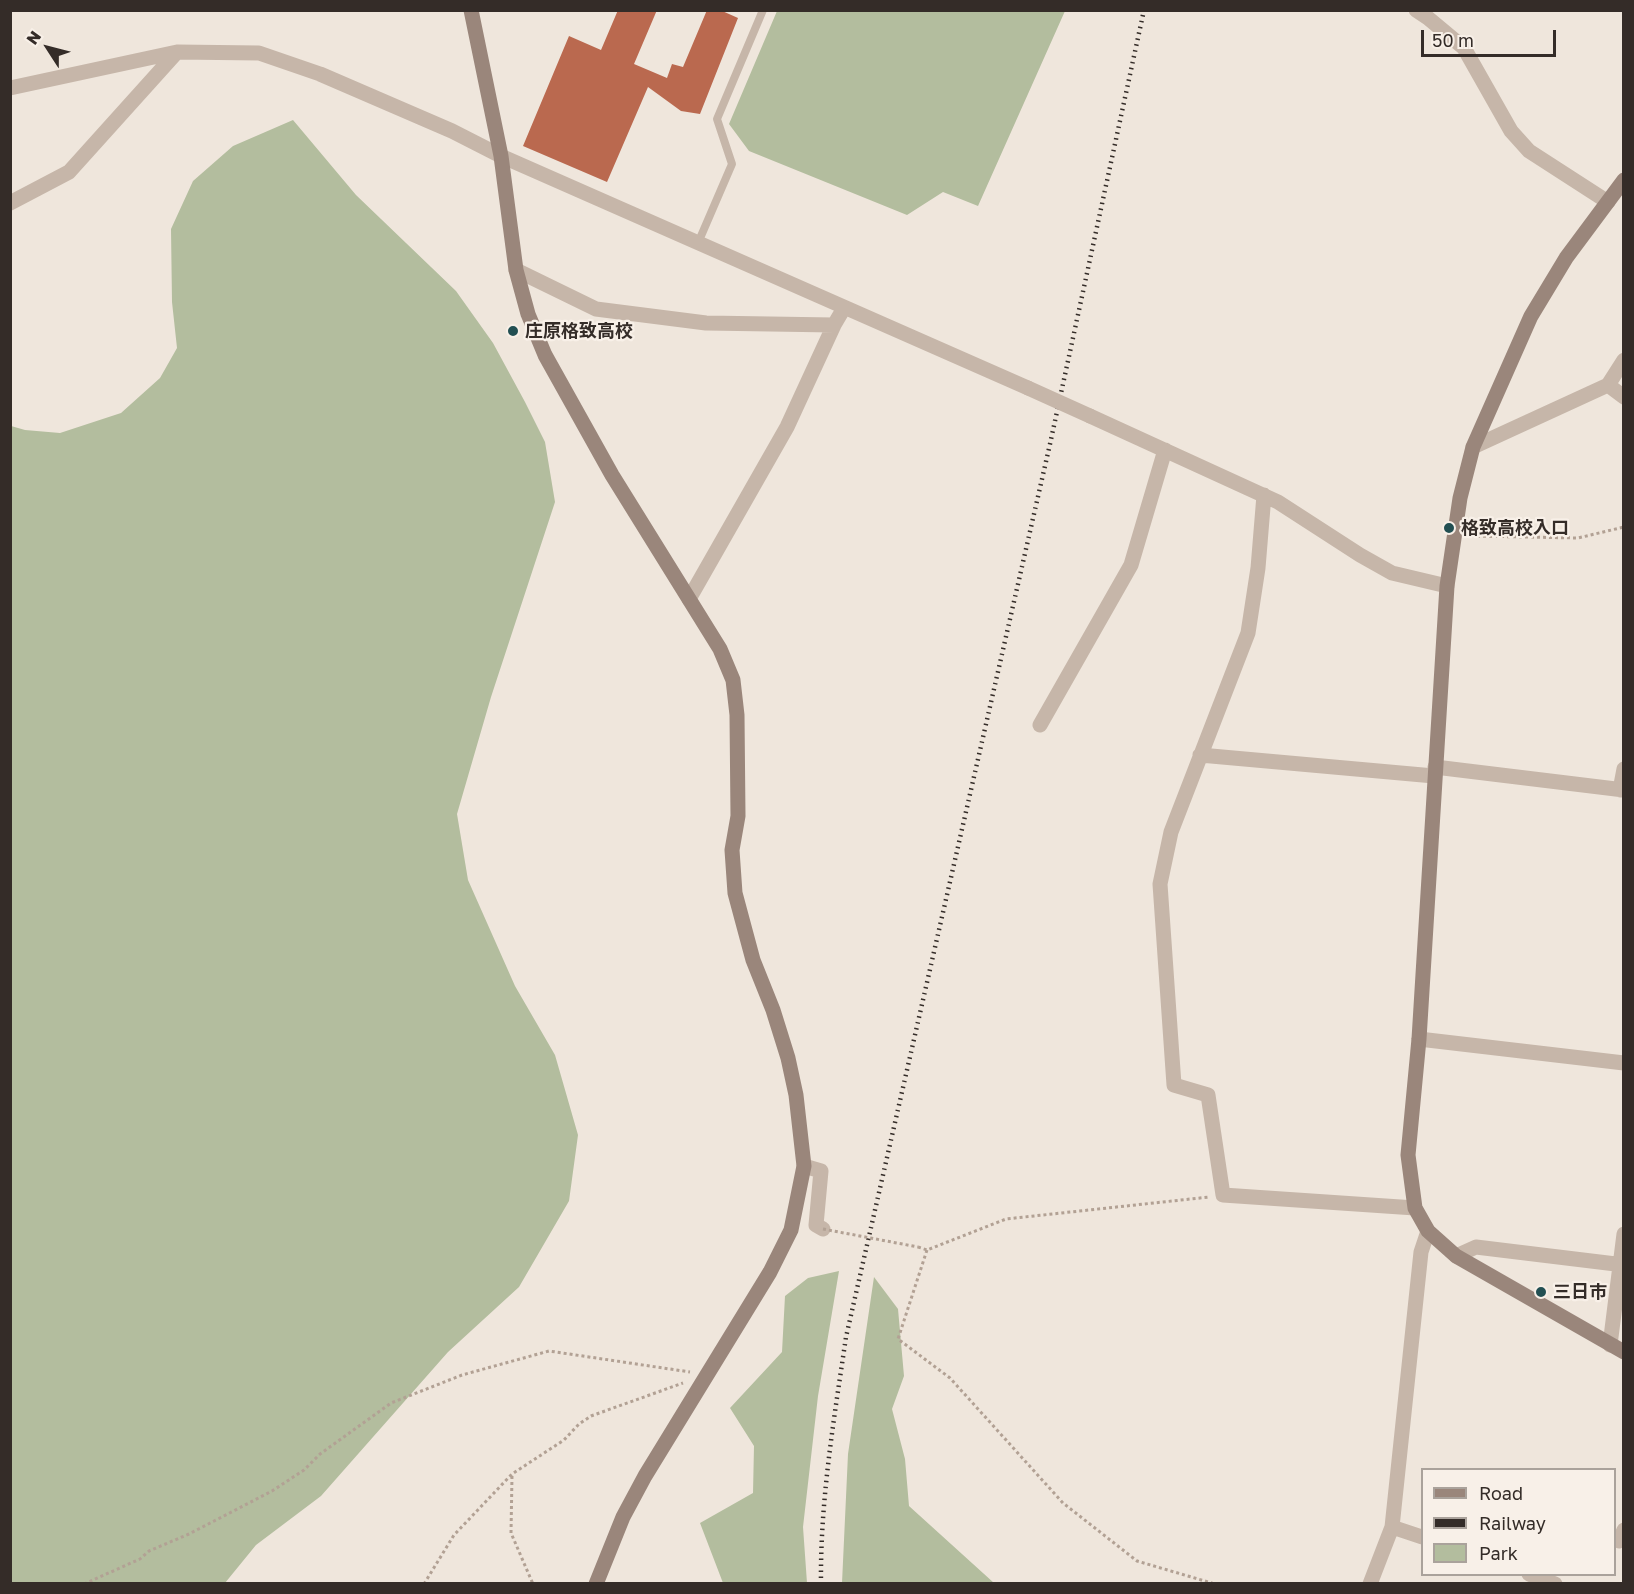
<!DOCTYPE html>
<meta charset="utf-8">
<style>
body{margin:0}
#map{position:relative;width:1634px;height:1594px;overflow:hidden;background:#efe6dc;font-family:"Golos Text",sans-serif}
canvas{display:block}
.frame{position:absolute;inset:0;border:12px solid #342c28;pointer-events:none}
.legend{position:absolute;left:1421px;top:1468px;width:195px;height:108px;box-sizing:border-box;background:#f8f0e8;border:2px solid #aaa29b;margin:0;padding:8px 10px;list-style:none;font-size:18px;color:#342c28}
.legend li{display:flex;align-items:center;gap:12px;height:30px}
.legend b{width:30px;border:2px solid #aaa29b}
.north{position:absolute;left:18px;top:18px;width:60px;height:60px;-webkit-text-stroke:4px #f8f0e8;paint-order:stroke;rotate:306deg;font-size:16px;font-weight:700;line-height:24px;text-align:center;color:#342c28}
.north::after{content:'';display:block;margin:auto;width:21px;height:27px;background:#342c28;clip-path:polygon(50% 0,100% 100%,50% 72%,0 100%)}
.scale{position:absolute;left:1421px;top:30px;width:135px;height:27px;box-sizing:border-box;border:3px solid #342c28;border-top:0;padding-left:8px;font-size:18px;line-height:21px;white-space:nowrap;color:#342c28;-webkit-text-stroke:4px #f8f0e8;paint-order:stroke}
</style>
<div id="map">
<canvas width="1634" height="1594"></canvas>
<div class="frame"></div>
<ul class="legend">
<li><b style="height:8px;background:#9a867b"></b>Road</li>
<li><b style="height:8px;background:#342c28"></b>Railway</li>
<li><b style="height:16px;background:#b3bd9e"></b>Park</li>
</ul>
<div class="north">N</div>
<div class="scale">50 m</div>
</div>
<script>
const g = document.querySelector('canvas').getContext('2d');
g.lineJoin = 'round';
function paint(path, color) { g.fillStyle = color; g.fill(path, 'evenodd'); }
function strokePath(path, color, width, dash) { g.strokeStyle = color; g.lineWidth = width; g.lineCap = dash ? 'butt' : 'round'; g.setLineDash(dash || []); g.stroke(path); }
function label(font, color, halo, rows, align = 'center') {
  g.font = font + ' "Golos Text","Noto Sans JP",sans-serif'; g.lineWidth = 4.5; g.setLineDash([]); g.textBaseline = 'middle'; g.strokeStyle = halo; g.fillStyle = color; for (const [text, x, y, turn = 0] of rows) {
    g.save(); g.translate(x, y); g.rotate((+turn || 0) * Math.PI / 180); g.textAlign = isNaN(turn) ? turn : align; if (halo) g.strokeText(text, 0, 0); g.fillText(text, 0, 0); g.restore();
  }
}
const green = new Path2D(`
 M777 11V10L1065 11 978 206 943 192 907 215 749 151 729 124Z
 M293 120 356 195 456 291 493 343 525 402 545 442 555 502 491 697 457 814 468 880 515 986 555 1055 578 1135 569 1201 519 1287 448 1352 321 1496 256 1545 225 1583H11V426L25 430 60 433 121 413 160 378 177 348 172 302 171 229 193 181 233 146Z
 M839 1271 818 1396 803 1527 807 1583H723L700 1523 753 1493 754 1446 730 1408 782 1352 785 1296 808 1278Z
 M874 1277 898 1309 904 1376 892 1409 905 1459 909 1506 994 1583H842L848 1454Z`);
const building = new Path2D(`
 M618 10H657L634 64 667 78 672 64 683 67 707 10H720L738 18 700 114 681 111 648 87 607 182 523 146 569 36 601 50Z`);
const path = new Path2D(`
 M1471 536 1578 538 1624 527
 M918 1247 927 1250 1006 1219 1209 1197
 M927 1250 898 1339 950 1378 1063 1503 1137 1561 1215 1584
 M512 1476 511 1533 533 1584
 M84 1584 140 1559 149 1551 189 1534 272 1491 304 1470 320 1454 391 1403 462 1375 549 1351 690 1372
 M424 1584 454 1535 512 1474 564 1440 579 1424 591 1416 683 1383`);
const lane = new Path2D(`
 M698 243 732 164 717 119 763 10`);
const street = new Path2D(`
 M1416 10 1428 18 1464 48 1511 131 1529 151 1608 202
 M10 88 177 52 259 53 320 74 452 131 501 156 1028 388
 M10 203 69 172 177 52
 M516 270 596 309 706 323 834 325
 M1608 385 1624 397
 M1090 416 1278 502 1360 555 1392 573 1447 586
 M1473 447 1608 385 1624 360
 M1264 495 1258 568 1248 633 1171 832 1160 884 1174 1085 1208 1095 1223 1195 1415 1208
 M689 599 787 427 834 325 844 308
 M1040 725 1131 565 1165 450
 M1200 755 1434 776
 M1435 767 1624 790
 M1620 790 1624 769
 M1419 1039 1624 1063
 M804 1166 821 1171 816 1225 823 1229
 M1456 1256 1476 1247 1624 1265
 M1610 1345 1624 1234
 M1392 1527 1422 1537
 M1619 1541 1624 1530
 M1529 1574 1555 1584
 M1370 1584 1392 1527 1421 1252 1428 1231`);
const secondary = new Path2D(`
 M471 10 501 156 516 270 528 314 545 355 612 475 720 649 733 680 737 715 738 816 732 850 735 893 753 960 773 1010 788 1058 796 1095 804 1166 791 1230 770 1272 645 1476 623 1517 596 1584
 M1624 180 1566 258 1531 316 1473 447 1460 498 1447 586 1419 1039 1408 1155 1415 1208 1428 1231 1456 1256 1624 1352`);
const rail = new Path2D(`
 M821 1584C820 1501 834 1419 846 1337L1050 444 1144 10`);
const pathBridge = new Path2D(`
 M823 1229 918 1247`);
const streetBridge = new Path2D(`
 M1028 388 1090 416`);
const markers = [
 [513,331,6,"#224f52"],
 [1449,528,6,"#224f52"],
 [1541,1292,6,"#224f52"]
];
const poiNames = [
 ["庄原格致高校",525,331],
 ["格致高校入口",1461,528],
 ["三日市",1553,1292]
];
paint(green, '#b3bd9e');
paint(building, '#ba694f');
strokePath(path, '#b2a194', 3, [3, 3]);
strokePath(lane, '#c6b6a9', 8);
strokePath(street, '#c6b6a9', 15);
strokePath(secondary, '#9a867b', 15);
strokePath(rail, '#342c28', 4.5, [1.5, 4.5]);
strokePath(pathBridge, '#b2a194', 3, [3, 3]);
strokePath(streetBridge, '#c6b6a9', 15);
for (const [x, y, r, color] of markers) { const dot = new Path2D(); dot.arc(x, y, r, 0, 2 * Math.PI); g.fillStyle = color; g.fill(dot); strokePath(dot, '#f8f0e8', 2); }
label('bold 18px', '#342c28', '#f8f0e8', poiNames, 'left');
</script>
